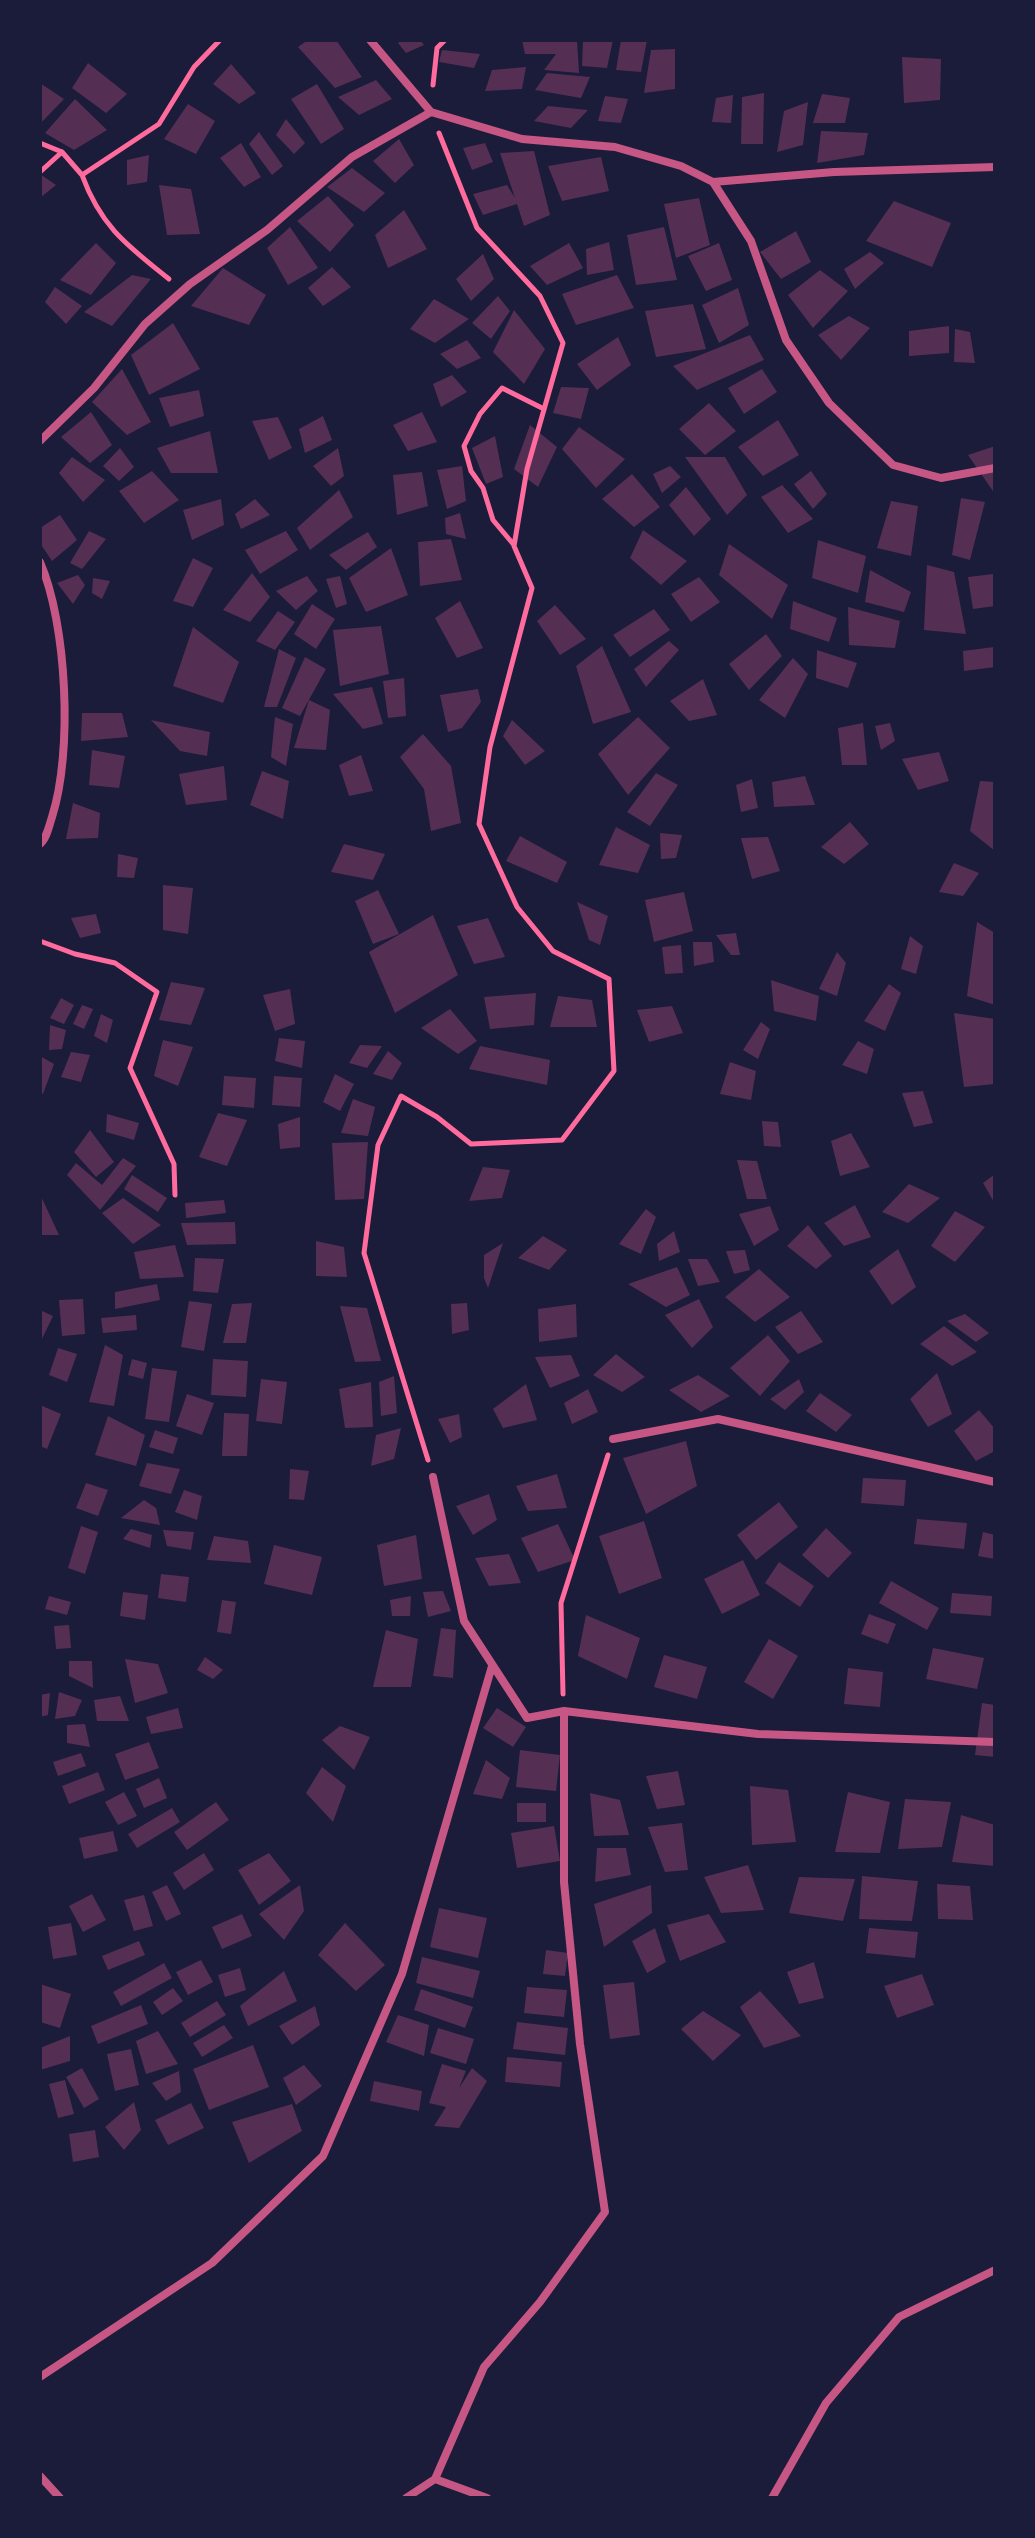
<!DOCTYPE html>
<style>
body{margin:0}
#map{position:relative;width:1035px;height:2538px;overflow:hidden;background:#1b1b3a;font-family:"Titillium Web",sans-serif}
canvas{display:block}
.frame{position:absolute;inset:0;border:42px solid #1b1b3a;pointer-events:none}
</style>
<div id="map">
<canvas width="1035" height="2538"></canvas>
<div class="frame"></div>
</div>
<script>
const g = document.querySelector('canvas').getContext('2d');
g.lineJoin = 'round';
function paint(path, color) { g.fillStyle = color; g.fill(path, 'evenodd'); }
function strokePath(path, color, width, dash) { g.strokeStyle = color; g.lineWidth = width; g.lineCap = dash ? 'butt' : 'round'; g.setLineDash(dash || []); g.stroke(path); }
const building = new Path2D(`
 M308 40H336L362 77 335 88 298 47Z
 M401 40H420L424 45 406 53 398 43Z
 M522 40H577L579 73 544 70 556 54H525Z
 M583 40H613L607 68 582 66Z
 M621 40H647L641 72 616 70Z
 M675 49V89L644 93 651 50Z
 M442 50 480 54 474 68 439 62Z
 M902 57 941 59 940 100 904 103Z
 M88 63 127 94 106 113 72 88Z
 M231 64 256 93 239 104 213 84Z
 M526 67 522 89 485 91 492 70Z
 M547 73 590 77 581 98 535 90Z
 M376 80 392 99 359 115 338 97Z
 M40 83 64 99 40 124Z
 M317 84 344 129 321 144 291 99Z
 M764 93 763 144H741L742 97Z
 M822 94 850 98 845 123H813Z
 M733 95 731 123 712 122 716 98Z
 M605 96 628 99 621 123 598 121Z
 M75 99 107 130 74 150 45 133Z
 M808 102 803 145 777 152 784 111Z
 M188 104 215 121 196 154 164 139Z
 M548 106 588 110 571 128 534 121Z
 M286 119 305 143 294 154 276 135Z
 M821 131 868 133 864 155 817 163Z
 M259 132 283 166 272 175 249 144Z
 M399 139 414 165 395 183 373 161Z
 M241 143 261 177 244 187 220 158Z
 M485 143 493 162 472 170 463 148Z
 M534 151 550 215 524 226 517 204 483 215 473 194 507 185 515 198 500 153Z
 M149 155 147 182 127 185V160Z
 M601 157 609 191 562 201 548 166Z
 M352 168 385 193 364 212 327 187Z
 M40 174 56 185 40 198Z
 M159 185 191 189 200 234 167 235Z
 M328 196 354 225 330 252 297 221Z
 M699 198 710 245 676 258 664 204Z
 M894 201 951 223 932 267 866 241Z
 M404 210 427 249 388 268 375 235Z
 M290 227 318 268 288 285 267 248Z
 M664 227 677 280 636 285 627 235Z
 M796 231 811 262 781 279 760 252Z
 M609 242 614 270 587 275 586 249Z
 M96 243 116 263 91 295 60 280Z
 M569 243 583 268 547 285 530 266Z
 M719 243 732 280 706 291 688 256Z
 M870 252 884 263 855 289 844 269Z
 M483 254 494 279 471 301 456 279Z
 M332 267 351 287 323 306 308 288Z
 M223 268 266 295 249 325 191 306Z
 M820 270 848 291 813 328 788 295Z
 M132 275 151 279 112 326 84 312Z
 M617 275 634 308 576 325 562 294Z
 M55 287 82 306 66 324 45 302Z
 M738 288 749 325 719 343 702 305Z
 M498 296 510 311 491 339 472 323Z
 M434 299 469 319 435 343 410 329Z
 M693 304 706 349 656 357 645 311Z
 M514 310 545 349 524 384 493 352Z
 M849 316 870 328 841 360 818 335Z
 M173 323 200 369 149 395 131 355Z
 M949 326V353L909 356V331Z
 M955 329 970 332 975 363 954 362Z
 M750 335 764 360 697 390 673 366Z
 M618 337 631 365 597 390 577 364Z
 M467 340 481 358 457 369 440 354Z
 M122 369 151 422 127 435 92 402Z
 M762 369 777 392 744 414 728 388Z
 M452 375 467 392 441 407 433 384Z
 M561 387 589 388 581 419 553 413Z
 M199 390 204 416 170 427 159 398Z
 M709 403 736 431 705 455 679 429Z
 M91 412 112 445 90 463 61 437Z
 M422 412 437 442 408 451 393 425Z
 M323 416 332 440 305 453 299 429Z
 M278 417 292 448 269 460 252 421Z
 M778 420 799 455 763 476 738 447Z
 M530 425 557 447 538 487 514 469Z
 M579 427 625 459 596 488 562 449Z
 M210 431 218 473H171L157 448Z
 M495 436 503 477 486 484 472 448Z
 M995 446V494L968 455Z
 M120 448 134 467 119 481 103 466Z
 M338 448 344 476 331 486 313 466Z
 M72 457 105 480 83 502 59 473Z
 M685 457H725L747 495 727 515Z
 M462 466 466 501 447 509 437 470Z
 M670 466 681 477 662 493 653 474Z
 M152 471 179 500 144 523 119 491Z
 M811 471 827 494 813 509 794 484Z
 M422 472 428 506 397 515 393 475Z
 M632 474 660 507 634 527 602 499Z
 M782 485 813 519 788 533 761 497Z
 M686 487 711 519 694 536 669 505Z
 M339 490 353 517 310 550 297 528Z
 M961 498 985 502 970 560 952 555Z
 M221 499 224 525 192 540 183 510Z
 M255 499 270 515 241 529 235 514Z
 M891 501 918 506 911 556 877 548Z
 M460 513 466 539 446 534 445 518Z
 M60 515 77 540 52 561 40 543V528Z
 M643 530 687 561 661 585 630 558Z
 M89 531 106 539 82 569 70 563Z
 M286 531 298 550 260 574 245 550Z
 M368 532 377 547 346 570 329 555Z
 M451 539 462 580 420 586 418 542Z
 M818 540 866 556 858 593 812 578Z
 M729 544 788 585 772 619 719 575Z
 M391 548 408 595 366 612 349 578Z
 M193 558 213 568 193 607 173 601Z
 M927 565 954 572 966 634 924 630Z
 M870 570 911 592 904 612 865 602Z
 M252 573 270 597 250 622 223 610Z
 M993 574 995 606 973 609 968 577Z
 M78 575 85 585 73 604 57 583Z
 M307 576 318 591 296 610 276 591Z
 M340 576 347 604 336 608 326 579Z
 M699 577 720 602 691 622 671 594Z
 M93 578 110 581 102 599 92 593Z
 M460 601 483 648 457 658 435 618Z
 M793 601 837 618 829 642 790 629Z
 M312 604 335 619 316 649 294 634Z
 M555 605 586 639 560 655 537 621Z
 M848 607 900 621 895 648 849 645Z
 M654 609 670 630 630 657 613 635Z
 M278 611 295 622 275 650 256 641Z
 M381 626 389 674 340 686 333 630Z
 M193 627 239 662 223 703 173 686Z
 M766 634 782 656 749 690 729 664Z
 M669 641 679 650 646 687 634 669Z
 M602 646 631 712 593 724 576 666Z
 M994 647 995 667 964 671 963 651Z
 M279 649 296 658 277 707H264Z
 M817 650 857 663 848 688 816 678Z
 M305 657 326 669 300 716 282 708Z
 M793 658 808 674 785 718 759 700Z
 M404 678 406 716 388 718 383 681Z
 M703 679 717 715 689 721 670 701Z
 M372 687 383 724 363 729 333 694Z
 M478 689 481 702 462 728 448 732 440 695Z
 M309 700 330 710 326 750 294 748Z
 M82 713H122L128 737 81 741Z
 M275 717 293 724 286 766 271 757Z
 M638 717 670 748 628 795 598 754Z
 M151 720 210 732 207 756 180 751Z
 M512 720 545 751 525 765 503 736Z
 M863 723 867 765H842L838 728Z
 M890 723 895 741 881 750 875 726Z
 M423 734 451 766 461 823 431 831 424 789 400 757Z
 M92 750 125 756 119 788 89 785Z
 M939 752 949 781 918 790 902 759Z
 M361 755 373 791 349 796 339 765Z
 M224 766 227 800 186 805 179 774Z
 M262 771 289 781 283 819 250 805Z
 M656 773 678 785 650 826 627 812Z
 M805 776 815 805 774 807 772 782Z
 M752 779 758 808 741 812 736 785Z
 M980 781 995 782V851L970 831Z
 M73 803 100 813 98 838 66 839Z
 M850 822 869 844 844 864 821 847Z
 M616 827 650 845 638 873 599 865Z
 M660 833 682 835 676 858 661 859Z
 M520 836 567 862 557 883 506 861Z
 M768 837 780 871 752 879 741 838Z
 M344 844 385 854 373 880 331 872Z
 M118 854 138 858 134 878 117 877Z
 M954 863 979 873 963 896 939 892Z
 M163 885 193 888 188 934 163 930Z
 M378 890 399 934 373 944 355 901Z
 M684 892 693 931 654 942 645 900Z
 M577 902 608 916 600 945 589 940Z
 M96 914 101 933 80 938 71 918Z
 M433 915 458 975 395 1013 369 952Z
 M488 918 505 957 474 964 457 926Z
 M977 922 995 933V1005L967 996Z
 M736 933 740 955H731L716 935Z
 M910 936 923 946 916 974 901 969Z
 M693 942H712L714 962 694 966Z
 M681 945 683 973 665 974 662 947Z
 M837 952 846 963 837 996 819 989Z
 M771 980 819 996 816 1021 774 1011Z
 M171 982 205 988 191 1025 159 1020Z
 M889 984 901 993 885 1031 864 1021Z
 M290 989 295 1024 275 1031 263 995Z
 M536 993 534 1025 490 1029 484 997Z
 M558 996 592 1000 597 1027H550Z
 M61 998 74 1005 64 1024 50 1018Z
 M82 1005 93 1009 84 1029 73 1024Z
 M672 1006 683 1033 649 1042 637 1010Z
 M450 1009 477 1041 458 1054 421 1028Z
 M954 1013 995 1019V1084L964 1087Z
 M101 1014 113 1020 107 1043 94 1036Z
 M761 1022 770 1029 758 1059 743 1050Z
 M50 1025 66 1030 62 1049 49 1050Z
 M279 1038 305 1041 302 1068 275 1061Z
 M163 1040 193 1047 178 1086 154 1076Z
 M858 1041 874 1049 867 1074 842 1065Z
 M360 1045 382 1046 367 1068 349 1063Z
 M480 1046 550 1060 547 1085 469 1069Z
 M388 1051 402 1063 392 1080 373 1074Z
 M71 1052 90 1055 81 1082 61 1077Z
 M40 1056 54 1064 43 1094 40 1092Z
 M730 1062 756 1071 751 1100 720 1094Z
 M335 1074 354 1084 340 1111 323 1102Z
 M224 1076 256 1078 254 1108 222 1105Z
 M274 1076 302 1078 300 1107 272 1105Z
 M923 1091 933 1123 914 1127 902 1093Z
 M353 1099 375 1107 368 1136 341 1133Z
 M218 1113 247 1120 227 1166 199 1157Z
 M107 1114 139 1123 134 1140 106 1132Z
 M300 1117V1147L280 1149 278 1124Z
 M762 1121 778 1122 781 1147 764 1146Z
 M90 1130 114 1162 96 1177 74 1152Z
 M851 1133 870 1167 840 1176 831 1141Z
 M368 1142 364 1199 335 1200 332 1143Z
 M123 1158 136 1166 100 1210 67 1175 76 1163 102 1185Z
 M737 1160 757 1161 767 1199H747Z
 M483 1167 510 1170 502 1198 469 1201Z
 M995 1174V1204L983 1183Z
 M132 1175 167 1198 158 1212 124 1189Z
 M909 1184 940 1198 908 1223 882 1212Z
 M40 1194 59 1235H40Z
 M123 1198 161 1225 133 1244 102 1213Z
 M224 1200 226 1213 186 1218 185 1203Z
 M855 1205 871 1237 844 1246 824 1223Z
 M770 1206 779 1230 754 1246 739 1214Z
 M646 1209 656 1217 641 1254 619 1244Z
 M955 1211 985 1227 955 1262 931 1246Z
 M235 1222 236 1244 187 1245 181 1223Z
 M808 1225 832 1256 816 1269 787 1246Z
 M674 1231 680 1252 659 1261 657 1244Z
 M543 1236 567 1250 549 1270 518 1258Z
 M316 1241 344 1247 347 1277 316 1276Z
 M503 1243 488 1288 484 1278V1255Z
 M175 1245 184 1277 140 1279 134 1252Z
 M898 1249 916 1287 892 1305 869 1271Z
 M745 1250 750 1270 734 1274 726 1251Z
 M195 1258 224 1259 218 1293 193 1291Z
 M688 1259H707L720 1282 698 1286Z
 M677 1267 690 1295 666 1307 628 1284Z
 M759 1269 790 1297 755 1322 725 1297Z
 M157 1284 160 1300 115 1309V1292Z
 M83 1299 85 1334 62 1336 59 1300Z
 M699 1299 713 1327 692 1348 665 1315Z
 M189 1301 212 1304 204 1351 181 1347Z
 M252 1303 246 1343H223L232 1304Z
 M467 1303 469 1330 452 1334 451 1304Z
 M576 1304 577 1337 539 1342 538 1309Z
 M340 1306 367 1308 381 1361 355 1362Z
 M40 1310 53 1316 40 1343Z
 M801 1311 823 1342 798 1354 775 1327Z
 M965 1314 989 1333 976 1342 947 1321Z
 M136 1315 137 1330 103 1333 101 1318Z
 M944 1326 977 1352 952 1366 920 1344Z
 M768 1335 790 1361 760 1396 730 1368Z
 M105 1345 123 1355 114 1406 89 1402Z
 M58 1348 77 1354 67 1382 49 1375Z
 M616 1354 645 1377 622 1392 593 1375Z
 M571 1355 580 1376 550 1388 535 1357Z
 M132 1359 147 1363 143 1379 128 1375Z
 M213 1359 248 1361 246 1397 211 1395Z
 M152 1368 177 1371 169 1422 145 1419Z
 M937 1373 952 1414 928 1427 910 1399Z
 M698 1375 730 1396 701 1412 669 1390Z
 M394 1376 397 1413 381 1416 379 1382Z
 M261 1379 287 1382 282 1424 256 1421Z
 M799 1379 804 1392 785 1410 770 1399Z
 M371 1382 373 1427 345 1428 339 1389Z
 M526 1384 537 1420 503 1428 493 1409Z
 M588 1389 598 1412 572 1424 564 1403Z
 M820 1393 852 1415 836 1432 806 1411Z
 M187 1394 214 1403 202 1435 176 1426Z
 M40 1405 61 1414 47 1449 40 1446Z
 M979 1410 995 1429V1451L976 1461 954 1431Z
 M224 1413 249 1414 247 1456H222Z
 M459 1414 462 1437 450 1443 438 1419Z
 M108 1416 145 1435 136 1466 95 1455Z
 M401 1428 394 1459 371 1466 376 1435Z
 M155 1430 178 1438 173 1454 149 1447Z
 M686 1441 697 1486 646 1514 623 1458Z
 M147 1463 180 1469 171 1494 139 1486Z
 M290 1469 309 1471 304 1500 289 1499Z
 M557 1474 567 1508 528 1511 516 1486Z
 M863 1478 906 1480 904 1506 861 1503Z
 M86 1483 108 1490 98 1516 76 1508Z
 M184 1490 202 1496 197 1520 175 1512Z
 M489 1494 497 1520 473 1535 456 1506Z
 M144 1500 156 1508 160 1525 121 1518Z
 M779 1502 798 1527 756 1560 737 1535Z
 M917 1519 967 1523 964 1549 914 1544Z
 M644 1521 662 1578 619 1594 599 1536Z
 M558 1524 575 1560 538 1572 521 1538Z
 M81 1526 98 1532 85 1574 68 1568Z
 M826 1528 852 1553 828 1578 802 1555Z
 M131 1529 152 1535 150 1548 123 1539Z
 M163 1530 194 1532 191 1550 167 1546Z
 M983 1532 995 1535V1559L978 1556Z
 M416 1535 422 1579 384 1586 377 1545Z
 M214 1536 248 1541 251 1563 207 1560Z
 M274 1545 322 1557 312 1595 264 1584Z
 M509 1554 521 1583 489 1586 475 1558Z
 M743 1560 760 1595 722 1614 704 1579Z
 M779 1562 814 1586 800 1607 765 1583Z
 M161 1574 189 1577 186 1602 158 1598Z
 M891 1581 939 1608 927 1630 879 1603Z
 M443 1591 451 1611 428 1617 423 1592Z
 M123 1592 148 1595 145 1620 120 1616Z
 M952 1593 992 1596 991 1616 950 1613Z
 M49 1596 71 1602 67 1615 45 1609Z
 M411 1596 410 1616H392L390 1600Z
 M222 1600 236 1602 231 1634 217 1632Z
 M869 1614 896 1624 888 1644 861 1634Z
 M586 1615 640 1638 627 1679 578 1656Z
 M69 1625 71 1648 56 1649 54 1626Z
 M441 1628 456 1630 453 1678 433 1676Z
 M386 1630 418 1639 411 1687H373Z
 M769 1639 798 1656 773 1699 744 1682Z
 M933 1648 984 1658 977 1689 926 1679Z
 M664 1655 707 1667 697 1699 654 1687Z
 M205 1657 223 1670 213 1679 197 1670Z
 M125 1659 158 1664 168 1693 135 1703Z
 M69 1661H92L93 1688 69 1676Z
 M848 1668 883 1672 880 1707 844 1704Z
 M59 1692 82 1700 75 1716 55 1719Z
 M50 1693 48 1715 40 1717V1695Z
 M120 1696 129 1721H97L94 1700Z
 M982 1703 995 1705V1757L975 1755Z
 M178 1708 183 1728 151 1734 146 1717Z
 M497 1708 526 1727 513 1747 483 1728Z
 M85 1724 90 1747 67 1743V1725Z
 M340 1726 370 1737 354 1770 322 1740Z
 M149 1742 159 1768 125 1780 115 1754Z
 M520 1750 560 1755 556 1791 516 1787Z
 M81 1753 86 1766 58 1776 53 1762Z
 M486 1760 510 1778 502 1799 473 1794Z
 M322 1767 346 1786 333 1822 306 1793Z
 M678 1771 685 1805 657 1809 646 1776Z
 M98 1772 105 1790 69 1804 62 1786Z
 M159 1778 167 1798 144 1808 136 1789Z
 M750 1786 788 1790 796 1842 752 1845Z
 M124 1792 137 1816 118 1825 105 1802Z
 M848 1792 890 1802 880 1853 835 1852Z
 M590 1793 620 1800 629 1835 594 1836Z
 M905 1799 951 1802 942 1847 898 1849Z
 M216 1802 229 1820 187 1850 174 1832Z
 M517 1803H546V1822H517Z
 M172 1808 180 1822 137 1848 128 1834Z
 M961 1815 995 1825V1866L952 1862Z
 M682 1823 688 1870 665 1872 648 1827Z
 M554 1826 560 1861 517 1868 511 1833Z
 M113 1831 118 1851 84 1859 79 1838Z
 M597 1848H626L631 1875 595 1882Z
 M204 1853 214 1870 184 1890 173 1873Z
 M269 1853 291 1881 259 1905 238 1870Z
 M748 1865 764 1910 721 1913 704 1877Z
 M862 1876 918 1881 912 1921 859 1919Z
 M799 1877 855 1879 843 1921 789 1913Z
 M937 1884 970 1886 973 1920 938 1919Z
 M167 1885 181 1914 166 1921 152 1892Z
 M300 1885 304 1911 284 1940 259 1914Z
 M651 1885 652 1913 604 1947 594 1904Z
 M92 1894 106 1920 83 1932 69 1906Z
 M144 1895 153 1926 134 1931 124 1900Z
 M439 1908 487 1918 478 1958 430 1947Z
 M242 1914 252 1936 222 1949 212 1927Z
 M709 1914 726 1942 680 1961 667 1925Z
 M71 1923 77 1955 53 1959 48 1927Z
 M345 1923 385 1965 356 1991 318 1955Z
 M655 1928 666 1962 647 1973 632 1941Z
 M869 1928 918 1932 915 1958 866 1953Z
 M139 1941 145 1955 108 1970 102 1956Z
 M546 1950 568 1953 565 1976 543 1974Z
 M422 1957 480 1971 473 1998 416 1983Z
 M201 1960 213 1982 188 1995 176 1972Z
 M814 1962 824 1998 799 2004 787 1972Z
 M164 1963 172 1978 121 2006 113 1992Z
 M240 1968 246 1990 225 1997 218 1975Z
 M284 1971 297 2001 248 2026 240 2006Z
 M922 1974 934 2005 897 2018 884 1986Z
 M634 1982 640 2035 610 2039 603 1985Z
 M40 1984 71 1994 60 2028 40 2022Z
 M527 1987 567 1990 564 2017 524 2013Z
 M173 1988 183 2001 162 2015 153 2002Z
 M421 1989 473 2007 465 2028 414 2010Z
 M760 1991 801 2036 764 2048 740 2007Z
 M217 2001 226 2015 190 2037 181 2023Z
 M141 2005 148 2024 98 2044 91 2026Z
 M315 2006 320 2025 292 2045 279 2026Z
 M703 2011 741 2035 713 2061 681 2029Z
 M398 2015 429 2025 424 2056 386 2042Z
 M517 2022 568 2028 565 2055 513 2049Z
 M224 2025 233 2038 202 2057 193 2043Z
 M438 2028 474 2039 466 2064 430 2053Z
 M158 2031 178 2064 146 2074 136 2041Z
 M70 2036V2061L40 2070V2048Z
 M253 2045 269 2087 209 2110 193 2069Z
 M131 2049 139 2085 115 2091 107 2054Z
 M507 2057 562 2062 560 2087 505 2082Z
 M442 2064 466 2071 459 2088 472 2068 487 2081 459 2128 434 2126 446 2107 429 2103Z
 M304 2065 322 2086 296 2105 283 2078Z
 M82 2068 99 2099 84 2108 66 2077Z
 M179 2071 181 2092 166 2101 152 2083Z
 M65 2080 74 2114 58 2118 49 2084Z
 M374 2081 422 2091 419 2111 370 2101Z
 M134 2102 141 2130 124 2150 105 2127Z
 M191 2103 204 2128 168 2145 155 2120Z
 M292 2104 302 2131 249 2163 232 2122Z
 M95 2130 99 2157 73 2162 69 2134Z`);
const path = new Path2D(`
 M433 85 437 48 445 40
 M40 143 62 152
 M40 172 62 152 82 175 159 124 194 67 220 40
 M82 175C101 227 128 246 169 279
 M514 545 493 520 483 488 471 471 464 446 480 414 502 388 542 408
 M40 941 75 954 115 963 157 992 130 1068 174 1164 175 1195
 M428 1460 364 1253 378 1145 401 1096 437 1117 471 1144 562 1140 614 1071 609 979 553 951 517 907 479 824 490 747 532 588 514 546 527 469 563 343 540 296 477 228 439 133
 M563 1694 561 1603 608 1455`);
const minor = new Path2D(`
 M370 40 431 112 522 139 615 147 681 166 713 182 751 241 786 340 829 403 893 465 941 478 995 468
 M713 182 834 172 995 167
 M40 441 94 388 145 324 190 284 267 230 352 157 431 112
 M40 562C67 624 73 752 52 817 49 826 47 838 40 844
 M613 1439 718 1419 995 1482
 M433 1477 464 1621 527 1718 564 1711 758 1734 995 1742
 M40 2377 212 2263 323 2156 402 1974 492 1666
 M40 2476 60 2498
 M435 2479 484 2367 540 2302 605 2212 580 2044 564 1882V1711
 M435 2479 487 2498
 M406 2498 435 2479
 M772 2498 826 2403 899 2317 995 2270`);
paint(building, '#542f53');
strokePath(path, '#ff6b9d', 5);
strokePath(minor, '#c65784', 8);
</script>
